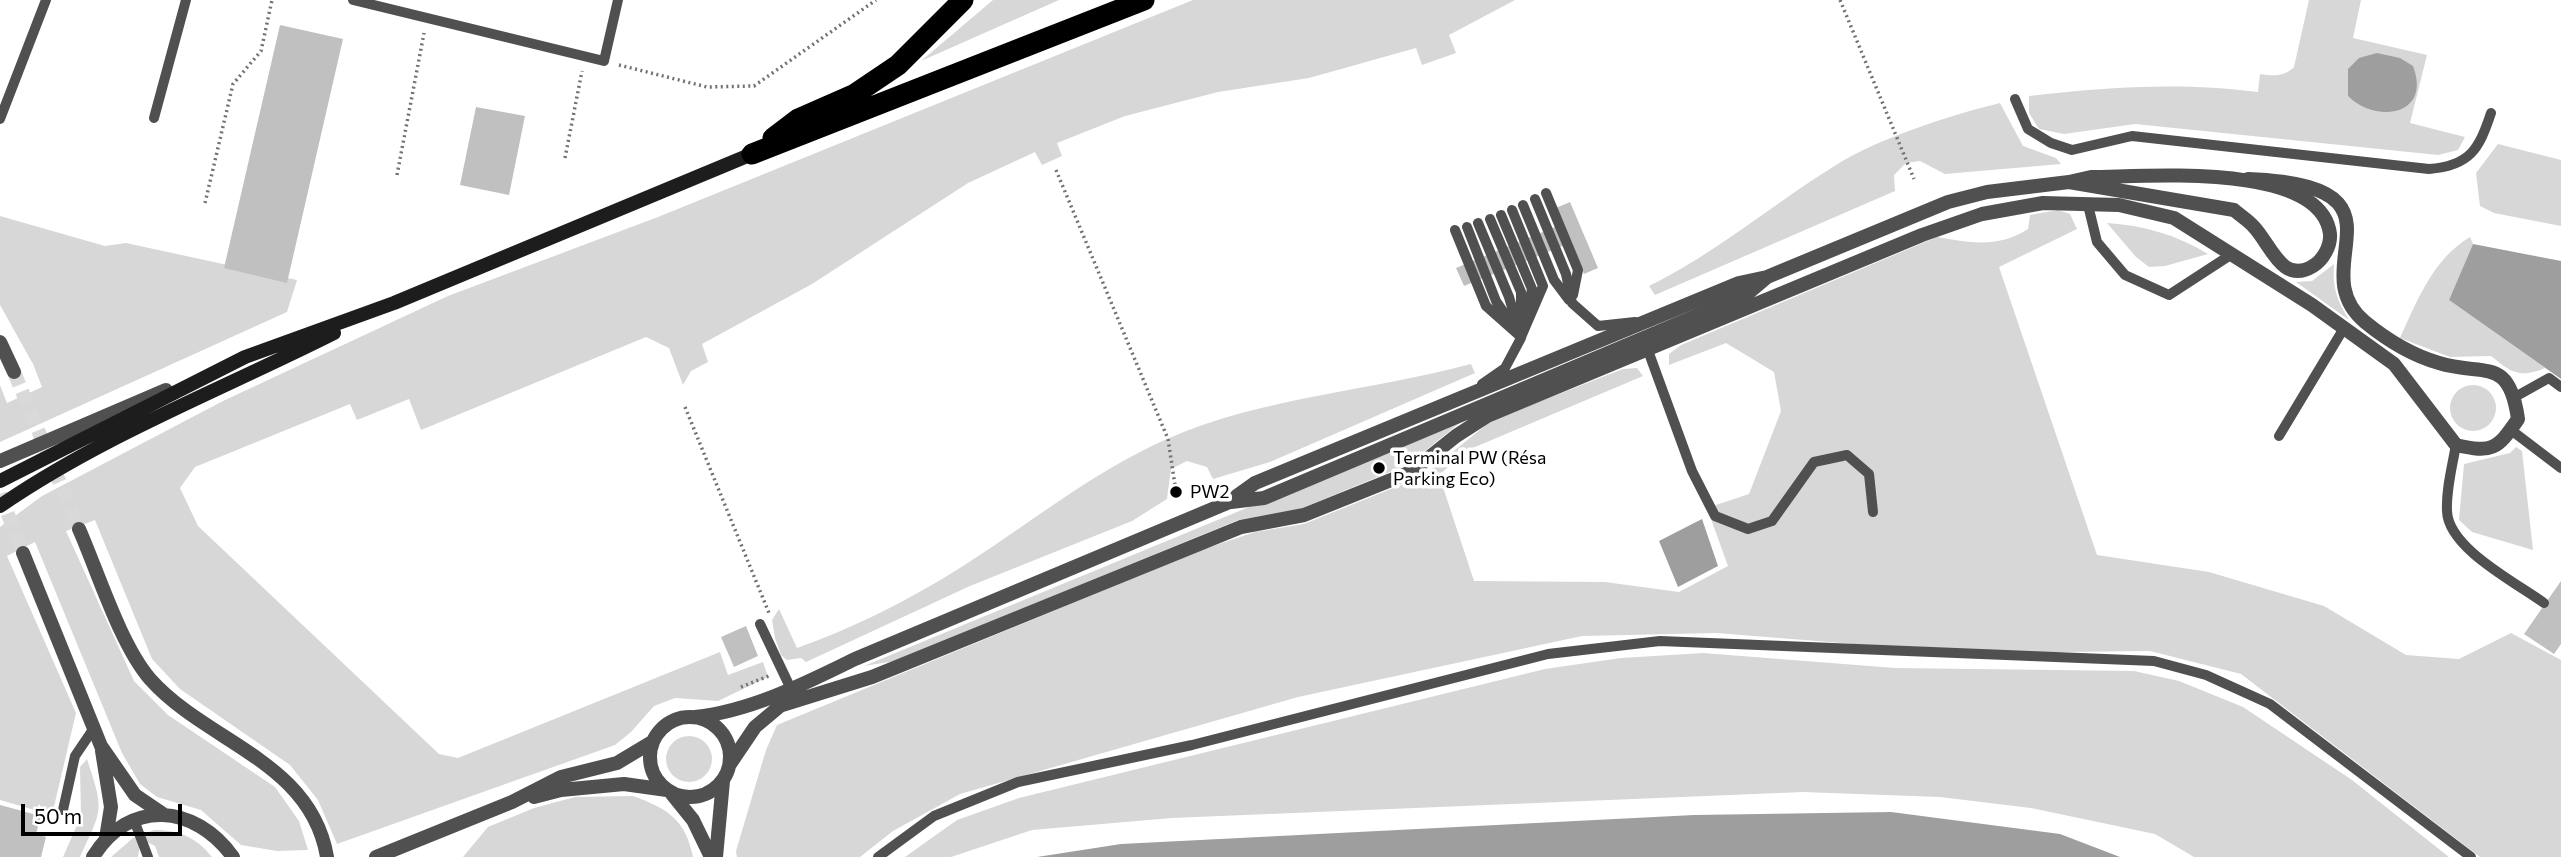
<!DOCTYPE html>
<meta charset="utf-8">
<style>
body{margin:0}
#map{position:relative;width:2561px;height:857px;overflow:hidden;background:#fff;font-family:Commissioner,sans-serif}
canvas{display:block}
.scale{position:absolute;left:21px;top:804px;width:161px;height:32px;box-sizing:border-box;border:4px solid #000;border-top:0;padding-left:9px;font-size:21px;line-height:24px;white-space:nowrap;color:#000;-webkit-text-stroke:5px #fff;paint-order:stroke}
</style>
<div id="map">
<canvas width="2561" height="857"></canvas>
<div class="scale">50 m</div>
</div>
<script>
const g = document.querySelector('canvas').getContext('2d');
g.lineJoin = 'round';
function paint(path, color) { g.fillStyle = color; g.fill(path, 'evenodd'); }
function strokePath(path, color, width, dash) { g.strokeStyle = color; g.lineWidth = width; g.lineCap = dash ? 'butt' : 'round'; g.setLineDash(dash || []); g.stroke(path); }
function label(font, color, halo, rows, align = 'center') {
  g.font = font + ' Commissioner,sans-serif'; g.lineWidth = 7; g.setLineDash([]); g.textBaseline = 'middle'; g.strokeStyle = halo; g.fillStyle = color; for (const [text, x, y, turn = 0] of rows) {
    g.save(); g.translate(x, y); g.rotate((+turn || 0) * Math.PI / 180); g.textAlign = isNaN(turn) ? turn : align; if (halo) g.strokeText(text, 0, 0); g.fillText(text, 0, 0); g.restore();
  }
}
const green = new Path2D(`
 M993 0H1059L921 61Z
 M1193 0H1515L1449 35 1456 53 1422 65 1416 48 1309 78 1218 92 1125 116 1057 143 1062 156 1042 165 1035 152 968 183 812 284 702 344 708 362 691 371 683 385 669 348 646 337 421 430 409 399 357 420 350 404 195 467 180 488 198 526 439 754 458 758 720 652 728 675 763 662 768 677 718 701 675 698 654 706 631 732 615 745 337 844 318 800 290 765 180 689 152 659 95 520 66 531 134 681 168 715 275 787 299 821 308 850 277 851 241 845 201 810 157 797 140 784 122 753 35 542 7 556 76 713 52 815 0 800V527L42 496 223 401 448 296 658 217Z
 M2309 0H2361L2353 38 2427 55 2410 123 2465 137 2458 150 2438 155 2135 124 2064 134 2039 129 2029 113V96C2108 87 2178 82 2258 92L2260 74C2273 76 2284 77 2294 67Z
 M2000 103 2023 146 2056 158 2061 164 1945 174 1920 161 1906 163 1894 175 1895 191 1655 295 1649 286C1716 253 1773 204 1836 165 1879 138 1951 115 2000 103Z
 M2498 144 2561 160V226L2494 213 2480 206 2476 173Z
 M2058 210 2070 214 2077 229 1999 267 2097 555 2209 572 2324 606 2406 655 2459 659 2511 633 2561 660V857H2480L2241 674 2150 651 1968 653 1716 633 1582 636 1298 697 960 794 893 831 860 857H737L736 851 766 750 777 725 1204 549 1255 532 1304 524 1423 476 1492 420 1623 369 1637 368 1643 376 1468 450 1439 475 1474 581 1605 582 1679 592 1728 566 1707 508 1749 494 1781 411 1774 372 1726 343 1669 365V354L1681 345 1937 237C1970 243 1999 248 2028 229L2030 215Z
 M0 216 105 246 126 243 297 280 287 312 0 442V385L7 403 42 387 33 364 0 305Z
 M2107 223C2143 225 2177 235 2208 254L2165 266 2149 267 2136 257Z
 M2470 237 2473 244 2449 300 2545 368C2519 379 2511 372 2491 356L2450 357 2400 338C2417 301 2433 259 2470 237Z
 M2334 264C2332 287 2337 301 2349 320L2296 282 2312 281Z
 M1471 364 1475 373 1270 462 1213 479 1207 467 1187 461 1171 469 1167 499 1132 521 970 586 806 662 801 658 787 660 781 655 775 638 772 620 779 609 797 648C853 628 905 602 955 571 1026 527 1090 473 1167 439 1262 397 1371 391 1471 364Z
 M2450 408a23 23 0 1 1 46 0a23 23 0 1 1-46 0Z
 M1467 417 1409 464 1300 509 1238 520 895 661 864 666Z
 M2516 447 2522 451 2533 550 2472 532 2459 520 2464 464 2510 453Z
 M1703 653 1895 668 2134 671 2179 681 2243 707 2352 780 2449 857H2194L2155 834 2031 808 1940 797 1803 792 1172 818 1032 830 951 857H905L957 820 1019 798 1545 669 1621 658Z
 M666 759a23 23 0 1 1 46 0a23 23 0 1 1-46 0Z
 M87 759C104 811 103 808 80 857H63L81 816 80 767Z
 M633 796C667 808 686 820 693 857H463L488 827 534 808 575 797Z
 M154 830C179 830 196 837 212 857H159L155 846 141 839 138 857H111L133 838Z`);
const water = new Path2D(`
 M2377 53 2400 58 2413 66C2432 116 2376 124 2348 96V69L2359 58Z
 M2473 244 2561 261V379L2449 300Z
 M1702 519 1718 566 1678 587 1659 541Z
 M1891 812 2060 834 2120 857H1037L1121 844 1694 815Z`);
const building = new Path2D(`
 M280 25 343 39 287 283 224 268Z
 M476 107 525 116 509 195 460 185Z
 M1570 202 1598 268 1584 274 1556 208Z
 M1562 224 1570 243 1464 286 1456 268Z
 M2561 581V644L2554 654 2524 634Z
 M746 626 758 656 734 667 721 637Z
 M0 805 41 816 36 834 46 837 41 857H0Z`);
const streetTunnel = new Path2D(`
 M14 372 79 529
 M0 494 23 553`);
const path = new Path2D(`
 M1840 0 1914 179
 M619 65 707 87 754 86 876 0
 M565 158 582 71
 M1056 170 1168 439 1176 492
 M397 175 424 33
 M205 203 233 84 261 51 272 0
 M685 407 769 613
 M741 687 769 676`);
const lane = new Path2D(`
 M353 0 604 61 618 0
 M2015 99 2028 129 2051 143 2072 150 2132 136 2429 169C2470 166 2479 149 2491 113
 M154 118 186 0
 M0 119 46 0
 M1546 193 1578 270 1573 295
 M1535 199 1566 274 1572 303 1598 326 1635 322
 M1523 205 1554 280 1569 300
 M2088 205 2097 242 2125 275 2169 295 2232 254
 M1512 210 1543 286 1521 337
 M1501 215 1532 289 1527 313
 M1490 219 1521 292V320
 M1478 223 1509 297 1521 338 1505 368 1482 384
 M1467 227 1496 301 1511 323
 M1455 230 1486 306 1521 337
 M1646 345 1692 471 1715 516 1748 529 1772 521 1814 462 1847 455 1869 474 1873 512
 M2515 397 2549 378 2561 387
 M2511 430 2561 468
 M2279 436 2344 328
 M2456 445C2452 467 2446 490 2447 511 2448 548 2515 582 2544 603
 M760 624 791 689
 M63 810 75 756 94 728
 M134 820 148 857
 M878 857 934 816 1018 782 1192 745 1548 654 1660 641 2154 661 2206 675 2270 704 2471 857`);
const street = new Path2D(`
 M0 342 14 372
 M0 461 166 390
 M1231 502 1264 498 1746 295 1766 278
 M79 529C98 572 120 644 150 679 207 743 311 761 327 857
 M23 553 101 746 135 795 163 814
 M779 706 872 677 1241 527 1304 515 1411 472 1456 436 1487 416 1922 235 1982 214 2043 203 2119 205 2174 218 2312 305 2394 364 2456 445C2492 453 2497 450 2518 419 2509 355 2484 377 2439 363 2411 355 2387 340 2365 322 2299 267 2422 186 2248 179
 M650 757a40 40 0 1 1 80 0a40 40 0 1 1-80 0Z
 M695 717C751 711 804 684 855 659L1227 503 1255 483 1739 283 1767 277 1948 202 1987 192 2069 182 2091 177C2146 177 2321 161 2330 234 2331 246 2323 260 2313 266 2282 285 2271 245 2254 227 2249 221 2241 216 2234 210L2069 182
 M102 751 111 807 106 838
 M730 764 755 727 786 701
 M672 794 693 820 711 857
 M534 797 561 790 624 784 667 790
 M93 857C129 798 195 804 233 857
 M376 857 512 802 561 777 617 763 652 742
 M716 857 723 781`);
const secondary = new Path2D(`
 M0 481 245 357 394 303 752 154
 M0 506C103 435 223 389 334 333`);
const highway = new Path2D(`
 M773 138 798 119 855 94 898 65 963 0
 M752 154 1144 0`);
const markers = [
 [1379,468,7,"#000"],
 [1176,492,7,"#000"]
];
const poiNames = [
 ["Terminal PW (Résa",1393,458],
 ["Parking Eco)",1393,479],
 ["PW2",1190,492]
];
paint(green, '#d7d7d7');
paint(water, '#9e9e9e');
paint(building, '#c0c0c0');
strokePath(streetTunnel, '#d9d9d9', 14, [14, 7]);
strokePath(path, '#727272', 3.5, [2, 3.5]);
strokePath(lane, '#505050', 10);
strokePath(street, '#505050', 14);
strokePath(secondary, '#1d1d1d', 14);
strokePath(highway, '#000', 21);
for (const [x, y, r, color] of markers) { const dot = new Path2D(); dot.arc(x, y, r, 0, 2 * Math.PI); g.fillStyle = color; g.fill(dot); strokePath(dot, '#fff', 2.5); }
label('18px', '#000', '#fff', poiNames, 'left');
</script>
